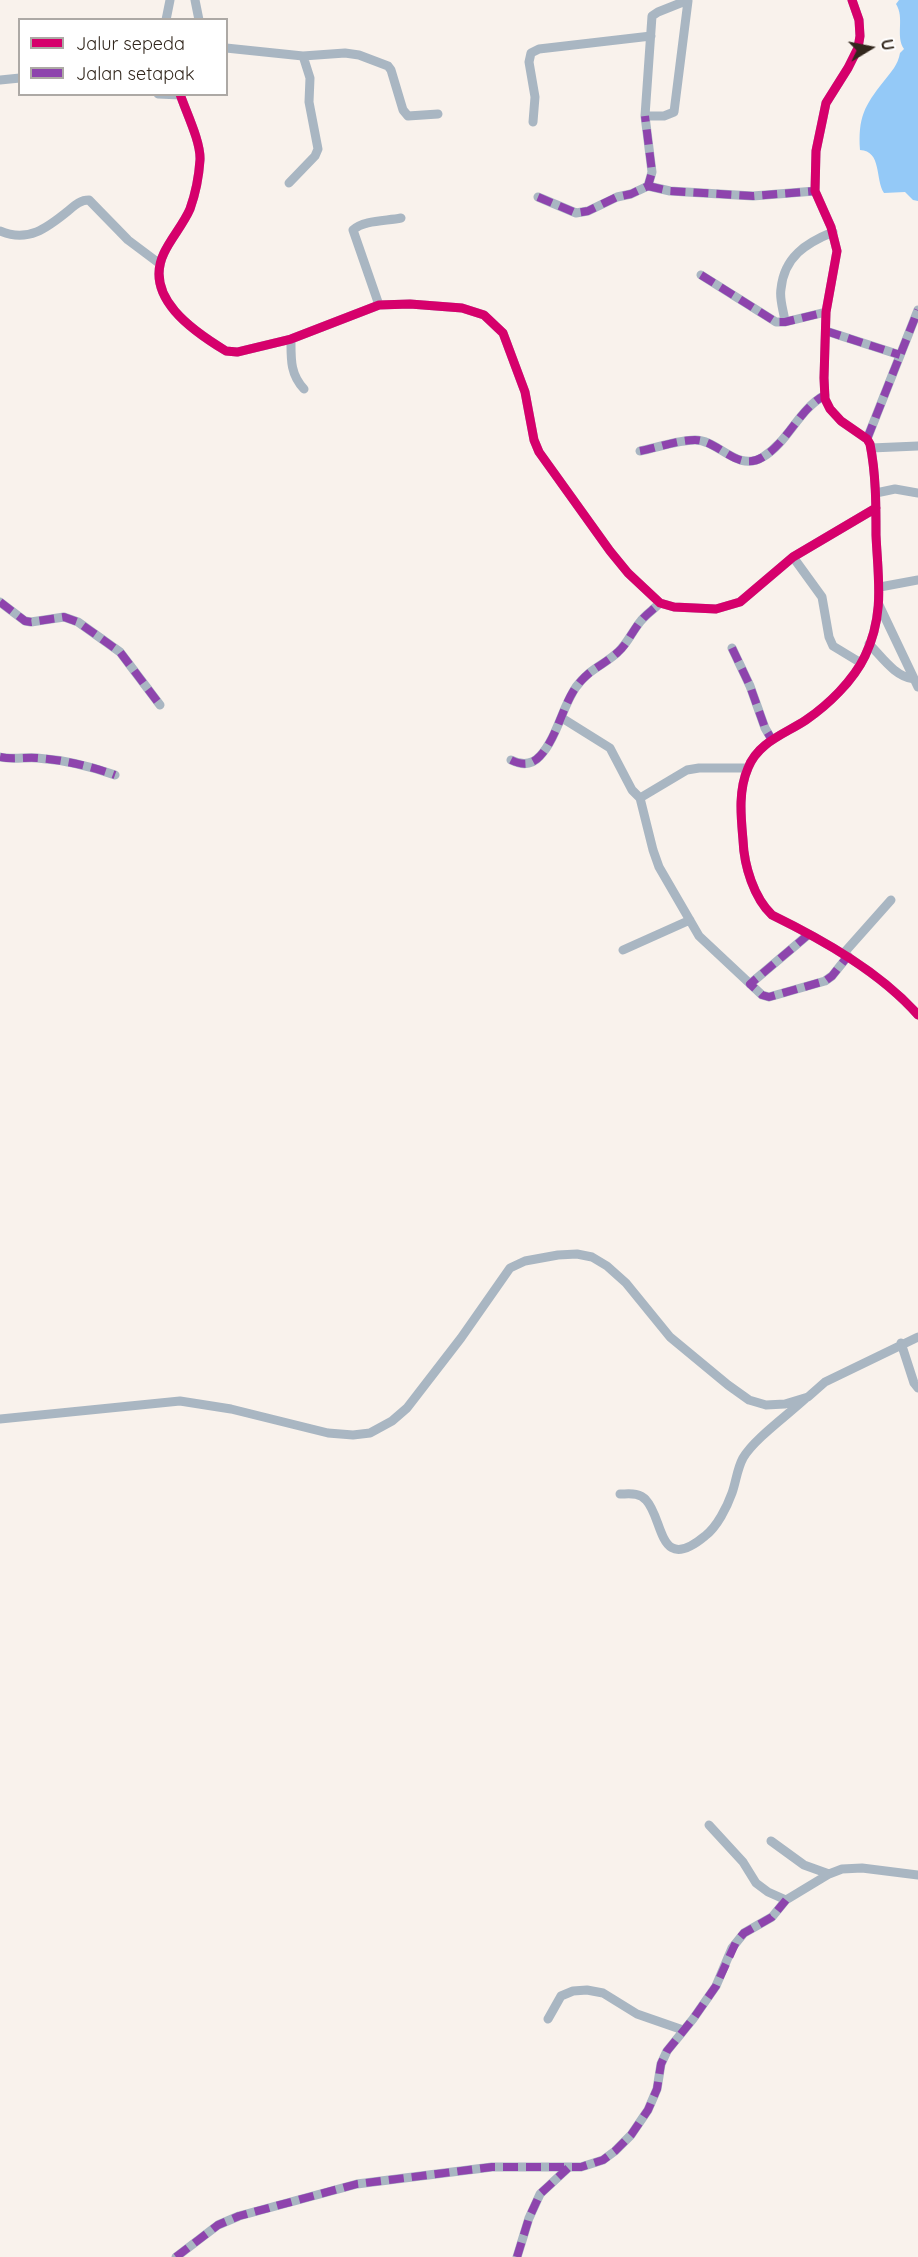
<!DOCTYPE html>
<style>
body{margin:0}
#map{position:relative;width:918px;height:2257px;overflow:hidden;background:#f9f2ec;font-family:Quicksand,sans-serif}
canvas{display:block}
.legend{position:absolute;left:18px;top:18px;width:210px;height:78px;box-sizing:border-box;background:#fff;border:2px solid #ada9a5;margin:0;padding:8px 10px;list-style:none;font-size:18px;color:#32271d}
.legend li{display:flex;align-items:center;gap:12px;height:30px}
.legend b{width:30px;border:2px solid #ada9a5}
.north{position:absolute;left:840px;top:18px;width:60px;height:60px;-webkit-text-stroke:4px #fff;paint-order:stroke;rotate:80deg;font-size:16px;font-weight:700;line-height:24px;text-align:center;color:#32271d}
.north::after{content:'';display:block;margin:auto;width:21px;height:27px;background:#32271d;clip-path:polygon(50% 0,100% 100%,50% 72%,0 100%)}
</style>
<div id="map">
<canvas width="918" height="2257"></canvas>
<ul class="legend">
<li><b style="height:8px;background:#d6006c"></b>Jalur sepeda</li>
<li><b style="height:8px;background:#8e44ad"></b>Jalan setapak</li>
</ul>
<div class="north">U</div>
</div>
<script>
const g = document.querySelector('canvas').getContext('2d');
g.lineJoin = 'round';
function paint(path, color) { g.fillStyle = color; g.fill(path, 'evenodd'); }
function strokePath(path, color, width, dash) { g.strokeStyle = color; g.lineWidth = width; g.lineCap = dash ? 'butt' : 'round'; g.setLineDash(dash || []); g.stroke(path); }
const water = new Path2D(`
 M899 0H918V201L913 200 905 192 884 193C875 179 882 151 860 150 858 118 864 106 884 81 891 72 898 65 900 53L904 49C895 36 905 18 896 4Z`);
const minor = new Path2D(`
 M195 0 199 20
 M852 0 859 20 860 36 858 48 848 68 826 103 816 151 815 191 831 227 837 251 826 312 824 378 825 399 830 409 841 421 867 439 870 444C876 474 876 504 876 535 878 579 885 614 865 656 853 681 828 705 806 720 785 734 758 742 748 768 738 791 741 817 743 840 744 866 754 898 772 915 823 940 880 972 918 1015
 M166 20 170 0
 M226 48 303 56 345 53 359 55 388 66 391 70 403 110 408 116 438 114
 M0 80 20 78
 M158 94 181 95
 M180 94C186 112 201 142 200 160 199 175 195 195 190 209 183 225 171 238 164 253 143 297 193 331 226 351L237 352 291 339 379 305 410 304 462 308 484 315 503 333 525 392 534 440 539 452 610 551 628 573 660 603 674 607 716 609 740 602 793 557 876 508
 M645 116H664L674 112 688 1
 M533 122 535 97 529 62 531 53 539 49 651 36
 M289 183 315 156 318 149 309 102 310 78 303 56
 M648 186 670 191 753 196 815 191
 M538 197 576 213 588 211 617 197 631 194 648 186 652 172 645 116 652 16 658 12 688 0
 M0 231C28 243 47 228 68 211 75 205 80 200 89 200L128 240 160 264
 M701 275 776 322H785L826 312
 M379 305 353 230C363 220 387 221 401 218
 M785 322C784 312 779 299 781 289 784 257 806 243 833 232
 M826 331 900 355
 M291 339C291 359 290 374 304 389
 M867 439 918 310
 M871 448 918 446
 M640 451C657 448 677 440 695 440 719 440 737 473 763 457 789 441 798 410 825 395
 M876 493 895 489 918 493
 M793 557 822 597 829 637 833 646 861 663
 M880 587 918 580
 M0 602 25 621 31 622 64 617 78 622 120 652 160 705
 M879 605 918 687
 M869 644C882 657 895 677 914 679
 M732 648 750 686 765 728 772 740
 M562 718 610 748 632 790 640 798 653 850 659 867 699 936 762 995 769 997 825 981 832 976 848 956
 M0 757C12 760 25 757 37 758 64 760 90 766 115 775
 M511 760C521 765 531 766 540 756 557 738 562 707 576 687 590 668 603 666 618 652 627 644 632 632 640 622 645 615 653 610 660 603
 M640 798 687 770 699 768H748
 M623 950 690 920
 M843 954 891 900
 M750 984 809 934
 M901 1343 914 1383 918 1388
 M0 1419 180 1401 231 1409 328 1433 353 1435 370 1433 392 1421 407 1408 461 1338 510 1268 525 1261 558 1255 577 1254 592 1257 607 1266 626 1283 670 1337 728 1385 749 1400 766 1405 785 1404 808 1397 825 1382 918 1337
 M620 1494C629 1494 639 1492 646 1500 664 1519 658 1575 705 1536 717 1527 727 1507 732 1493 736 1482 737 1469 743 1458 754 1439 789 1414 806 1398
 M709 1825 743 1862 756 1883 768 1892 786 1900
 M771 1841 804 1865 829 1874
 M548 2019 561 1996 573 1991 587 1990 603 1993 637 2014 683 2030
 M176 2257 218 2225 239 2216 357 2184 492 2167H581L603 2160 615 2151 631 2135 648 2110 657 2089 661 2064 667 2051 693 2019 716 1986 732 1948 744 1933 772 1917 786 1900 829 1874 842 1869 862 1868 918 1875
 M517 2257 529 2218 540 2194 568 2168`);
const quiet = new Path2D(`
 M648 186 670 191 753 196 815 191
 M538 197 576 213 588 211 617 197 631 194 648 186 652 172 645 116
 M701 275 776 322H785L826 312
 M826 331 900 355
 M867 439 918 310
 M640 451C657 448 677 440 695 440 719 440 737 473 763 457 789 441 798 410 825 395
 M0 602 25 621 31 622 64 617 78 622 120 652 160 705
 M732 648 750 686 765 728 772 740
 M0 757C12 760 25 757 37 758 64 760 90 766 115 775
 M511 760C521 765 531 766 540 756 557 738 562 707 576 687 590 668 603 666 618 652 627 644 632 632 640 622 645 615 653 610 660 603
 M809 934 750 984 762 995 769 997 825 981 832 976 848 956
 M176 2257 218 2225 239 2216 357 2184 492 2167H581L603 2160 615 2151 631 2135 648 2110 657 2089 661 2064 667 2051 693 2019 716 1986 736 1942 744 1933 772 1917 786 1900
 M517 2257 529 2218 540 2194 568 2168`);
const cycleway = new Path2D(`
 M852 0 859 20 860 36 858 48 848 68 826 103 816 151 815 191 831 227 837 251 826 312 824 378 825 399 830 409 841 421 867 439 870 444C876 474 876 504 876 535 878 579 885 614 865 656 853 681 828 705 806 720 785 734 758 742 748 768 738 791 741 817 743 840 744 866 754 898 772 915 823 940 880 972 918 1015
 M180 94C186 112 201 142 200 160 199 175 195 195 190 209 183 225 171 238 164 253 143 297 193 331 226 351L237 352 291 339 379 305 410 304 462 308 484 315 503 333 525 392 534 440 539 452 610 551 628 573 660 603 674 607 716 609 740 602 793 557 876 508`);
paint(water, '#94c9f7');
strokePath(minor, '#a9b6c2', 9);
strokePath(quiet, '#8e44ad', 8, [15, 8]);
strokePath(cycleway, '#d6006c', 9);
</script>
